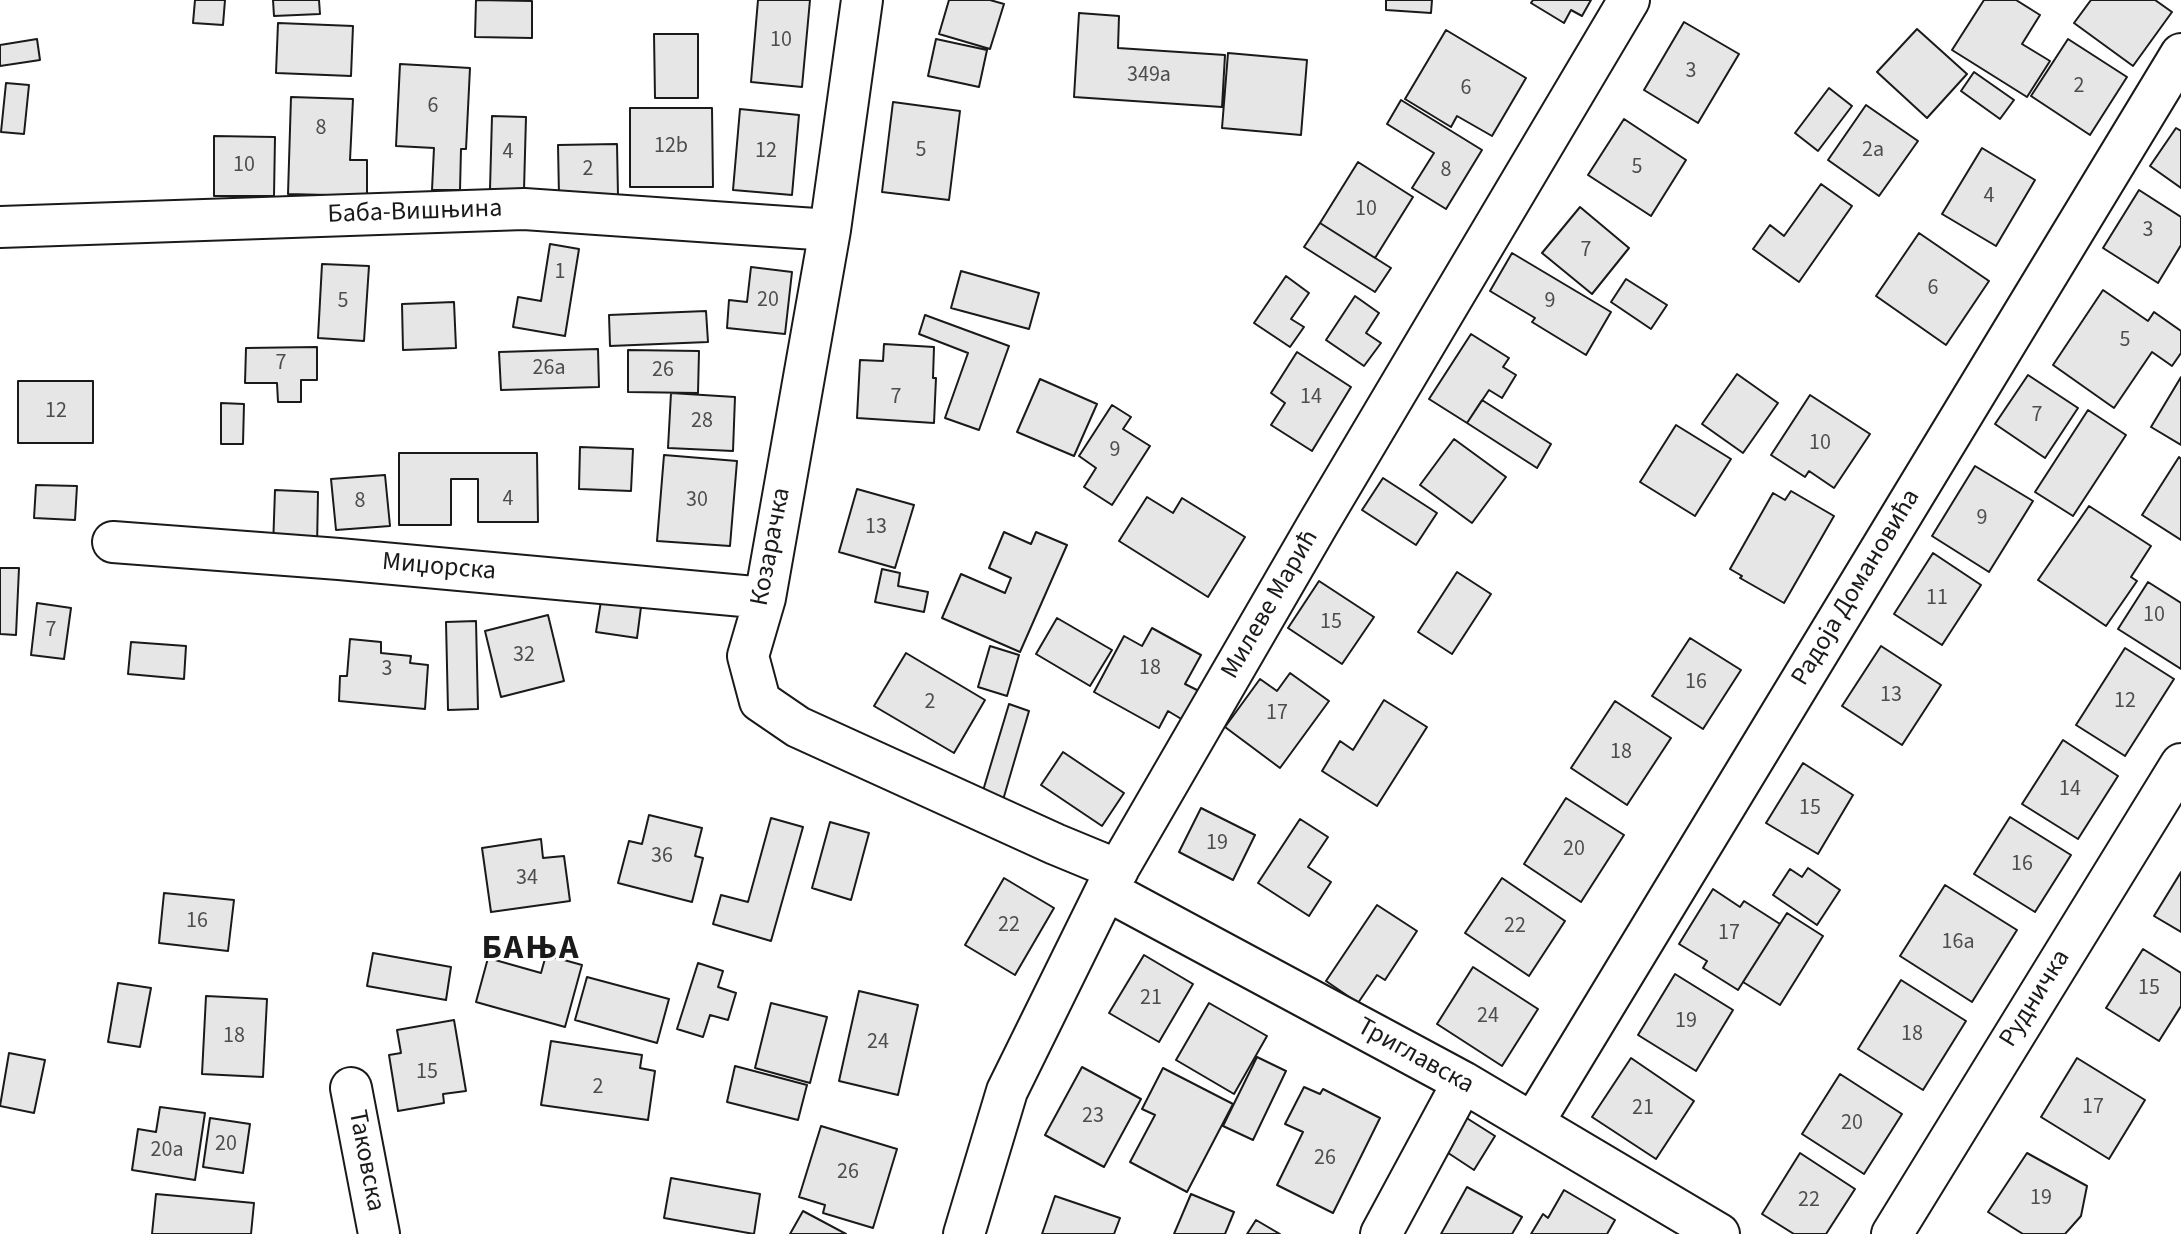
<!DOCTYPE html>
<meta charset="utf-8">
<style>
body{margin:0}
canvas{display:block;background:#fff}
</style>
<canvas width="2181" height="1234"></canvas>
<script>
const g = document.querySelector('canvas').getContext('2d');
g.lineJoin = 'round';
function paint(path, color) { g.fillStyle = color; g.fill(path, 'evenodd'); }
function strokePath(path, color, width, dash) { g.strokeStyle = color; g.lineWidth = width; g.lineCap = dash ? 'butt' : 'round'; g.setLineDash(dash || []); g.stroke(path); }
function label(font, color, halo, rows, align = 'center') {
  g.font = font + ' "Source Sans 3",sans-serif'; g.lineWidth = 6; g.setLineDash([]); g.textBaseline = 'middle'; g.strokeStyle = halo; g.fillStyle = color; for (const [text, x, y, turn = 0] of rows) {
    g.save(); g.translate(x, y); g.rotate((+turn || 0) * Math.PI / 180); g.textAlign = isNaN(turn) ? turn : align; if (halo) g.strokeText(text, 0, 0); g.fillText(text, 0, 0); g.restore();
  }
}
const building = new Path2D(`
 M195 0H225L223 25 193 23Z
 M273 0H319L320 14 274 16Z
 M476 0 532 1V38L475 37Z
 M758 0H810L802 87 751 82Z
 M949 0H990L1004 4 990 49 939 34Z
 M1386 0H1432L1431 13 1386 10Z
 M1533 0H1591L1582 16 1571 10 1564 23 1531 3Z
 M1984 0H2016L2040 15 2022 44 2050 61 2027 97 1952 50Z
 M2091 0H2155L2172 12 2133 66 2074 23Z
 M1079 13 1119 16 1118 48 1225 55 1222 107 1074 97Z
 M1684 22 1739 54 1698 123 1644 90Z
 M278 23 353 26 351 76 276 73Z
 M1917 29 1967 74 1927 118 1877 72Z
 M1446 30 1526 78 1492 136 1457 116 1451 127 1405 99Z
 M654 34H698V98H655Z
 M37 39 40 60 0 66V45Z
 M936 39 987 50 979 87 928 76Z
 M2068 39 2127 77 2090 135 2031 96Z
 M1228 53 1307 60 1301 135 1222 128Z
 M400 64 470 68 466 149H461L460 190H432L434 148 396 146Z
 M1974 72 2014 100 2000 119 1961 91Z
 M6 83 29 85 24 134 1 132Z
 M1829 88 1852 106 1818 151 1795 133Z
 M291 97 353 99 350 160H367V196L288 194Z
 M1401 100 1482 150 1446 209 1412 188 1434 153 1387 124Z
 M893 102 960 111 949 200 882 192Z
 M1866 105 1918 141 1879 196 1828 160Z
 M630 108H712L713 187H630Z
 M740 109 799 115 792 195 733 190Z
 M492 116 526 117 524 190 490 189Z
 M1624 119 1686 160 1651 216 1588 175Z
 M2176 128 2181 131V188L2150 166Z
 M214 136 275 137 274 196H214Z
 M617 144 618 196H559L558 145Z
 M1982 148 2035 180 1996 246 1942 214Z
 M1358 162 1413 197 1375 258 1320 223Z
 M1821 184 1852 206 1799 282 1753 249 1770 225 1784 236Z
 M2139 190 2181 217V245L2158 283 2103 248Z
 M1580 207 1629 248 1592 294 1542 253Z
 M1320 223 1391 268 1375 292 1304 247Z
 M1919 233 1989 281 1946 345 1876 296Z
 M550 244 579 249 565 336 513 327 518 297 541 301Z
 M1512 253 1611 312 1586 355 1532 322 1535 318 1490 291Z
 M322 264 369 266 364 341 318 338Z
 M751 267 792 272 785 334 727 328 729 300 747 302Z
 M961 271 1039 293 1029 329 951 308Z
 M1286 276 1309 293 1291 319 1304 327 1290 347 1254 323Z
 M1626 279 1667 305 1651 329 1611 302Z
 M2103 290 2148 321 2154 312 2181 331V353L2172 366 2152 352 2114 408 2053 365Z
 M1355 296 1379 313 1366 333 1381 343 1364 366 1326 340Z
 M454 302 456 348 403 350 402 304Z
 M706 311 708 342 610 346 609 315Z
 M925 315 1009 346 979 430 945 418 968 353 919 334Z
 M1471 334 1509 358 1503 367 1516 375 1502 398 1489 390 1467 423 1429 399Z
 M884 344 934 347 933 378H936L934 423 857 418 860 360 883 361Z
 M317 347V380H301V402H278L277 383H245L246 348Z
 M598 349 599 387 501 390 499 352Z
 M628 350 699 351 698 393 628 392Z
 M1297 352 1351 387 1312 451 1271 425 1285 403 1271 393Z
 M1737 374 1778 403 1743 453 1702 424Z
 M2028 375 2078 408 2045 458 1995 424Z
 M2181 377V445L2151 427Z
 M1040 379 1097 404 1074 456 1017 432Z
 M18 381H93V443H18Z
 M671 393 735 397 733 451 668 448Z
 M1810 395 1870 434 1834 488 1809 471 1805 477 1771 455Z
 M1482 400 1551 444 1537 468 1467 423Z
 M221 403 244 404 243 444H221Z
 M1112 405 1131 417 1123 429 1150 446 1112 505 1084 487 1096 468 1079 456Z
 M2088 410 2126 435 2073 516 2035 492Z
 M1676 425 1731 459 1695 516 1640 482Z
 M1454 439 1506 477 1472 523 1420 485Z
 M580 447 633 449 631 491 579 489Z
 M399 453H537L538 522H478V479H451V525H399Z
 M664 455 737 461 730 546 657 541Z
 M2179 457 2181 459V540L2142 515Z
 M1975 466 2033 501 1989 572 1932 536Z
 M385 475 390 526 336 530 331 479Z
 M1383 478 1437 513 1416 545 1362 510Z
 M36 485 77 486 75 520 34 518Z
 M857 489 914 505 895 568 839 552Z
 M275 490 318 492 317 548 273 547Z
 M1791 491 1834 516 1784 603 1740 578 1742 576 1730 569 1773 493 1785 500Z
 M1147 497 1173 513 1182 498 1245 537 1208 597 1119 541Z
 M2089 506 2151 546 2131 577 2137 581 2106 626 2038 580Z
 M1004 532 1031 544 1036 532 1067 545 1020 652 942 618 961 574 1005 593 1011 578 989 568Z
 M1933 553 1981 585 1942 645 1894 614Z
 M0 568H19L16 635 0 634Z
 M882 569 900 573 898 586 928 592 924 612 875 602Z
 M1457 572 1491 594 1452 654 1418 632Z
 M1319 581 1374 617 1342 664 1288 628Z
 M2148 582 2181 603V669L2118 629Z
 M601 601 641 607 637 638 596 632Z
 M37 603 71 608 64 659 31 655Z
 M548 615 564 681 501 697 485 631Z
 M1057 618 1112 650 1090 686 1036 654Z
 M476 621 478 709 448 710 446 622Z
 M1152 628 1201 655 1185 684 1199 691 1183 720 1168 711 1159 728 1094 692 1124 636 1142 646Z
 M1690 638 1741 670 1703 729 1652 696Z
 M350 639 381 642V653L411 656 410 663 428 665 425 709 339 701 340 676H347Z
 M131 642 186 646 184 679 128 674Z
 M990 646 1019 655 1007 696 978 687Z
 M1881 646 1941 685 1902 745 1842 706Z
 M2125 648 2174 679 2125 756 2076 725Z
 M906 653 985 700 954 753 874 706Z
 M1290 673 1329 701 1280 768 1225 727 1260 679 1277 691Z
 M1384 700 1427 727 1377 806 1322 771 1340 741 1353 750Z
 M1615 701 1671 738 1627 805 1571 768Z
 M1009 704 1029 711 1003 800 982 794Z
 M2063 740 2118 776 2078 839 2022 804Z
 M1063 752 1124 793 1102 826 1041 785Z
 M1803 763 1853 795 1818 854 1766 823Z
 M1566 798 1624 835 1581 902 1524 864Z
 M1201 808 1255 835 1233 880 1179 852Z
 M649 815 702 828 695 856 703 858 692 902 618 883 629 841 642 844Z
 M2010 817 2071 855 2035 912 1974 874Z
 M771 818 803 827 771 941 713 924 721 895 748 902Z
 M1300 819 1328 837 1308 867 1331 882 1309 916 1258 883Z
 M830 822 869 833 851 900 812 888Z
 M541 839 543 858 564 856 570 901 491 912 482 848Z
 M1808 868 1840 890 1817 925 1773 895 1790 869 1802 877Z
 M2181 872V932L2154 916Z
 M1004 878 1054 908 1015 975 965 945Z
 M1502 878 1565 921 1529 976 1465 933Z
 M1945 885 2017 930 1972 1002 1900 956Z
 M1713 889 1740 907 1744 901 1780 924 1738 990 1703 968 1707 961 1679 944Z
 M164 893 234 900 228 951 159 943Z
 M1377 905 1417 931 1385 980 1377 975 1358 1003 1326 981Z
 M1787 913 1823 936 1780 1005 1743 982Z
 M2143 949 2181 973V1006L2159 1041 2106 1008Z
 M373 953 451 967 446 1000 367 986Z
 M546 955 582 965 565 1027 476 1002 488 958 541 973Z
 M1144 955 1193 984 1159 1042 1109 1013Z
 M698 963 723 971 718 987 736 993 728 1020 710 1015 703 1037 677 1029Z
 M1473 967 1538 1009 1502 1066 1437 1024Z
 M1675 974 1733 1010 1696 1071 1638 1035Z
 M587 977 669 999 657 1043 575 1020Z
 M1901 980 1966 1021 1923 1090 1858 1049Z
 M118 983 151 988 140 1047 108 1042Z
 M859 991 918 1005 898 1095 839 1081Z
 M206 996 267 999 263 1077 202 1074Z
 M771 1003 827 1017 810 1083 755 1068Z
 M1209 1003 1267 1036 1234 1094 1176 1060Z
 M454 1020 466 1091 443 1094 444 1103 398 1111 389 1055 401 1053 397 1030Z
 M551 1041 642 1055 640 1068 655 1071 648 1120 541 1105Z
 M9 1053 45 1060 34 1113 0 1106Z
 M1257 1057 1286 1071 1253 1140 1223 1126Z
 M1631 1058 1694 1101 1656 1159 1592 1117Z
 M2077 1058 2145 1100 2109 1159 2041 1117Z
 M735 1066 807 1085 798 1120 727 1102Z
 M1082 1067 1141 1099 1104 1167 1045 1135Z
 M1163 1068 1233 1104 1187 1192 1130 1162 1155 1115 1142 1109Z
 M1840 1074 1902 1114 1864 1174 1802 1134Z
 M1304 1087 1320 1094 1323 1089 1380 1118 1333 1213 1277 1185 1303 1132 1285 1124Z
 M160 1107 205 1113 195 1180 132 1170 138 1129 156 1132Z
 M1454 1110 1495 1136 1474 1170 1433 1143Z
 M210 1118 250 1124 243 1173 203 1167Z
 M821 1126 897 1149 873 1228 823 1213 825 1205 799 1197Z
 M1800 1153 1855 1189 1826 1234H1794L1762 1214Z
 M2027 1153 2087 1186 2081 1216 2065 1234H2023L1988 1212Z
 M671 1178 760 1194 754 1234 664 1218Z
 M1467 1187 1522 1217 1512 1234H1441Z
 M1564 1190 1615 1220 1607 1234H1531L1543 1214 1548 1218Z
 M156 1194 254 1203 251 1234H152Z
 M1191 1194 1234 1212 1225 1234H1174Z
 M1055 1196 1120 1218 1114 1234H1042Z
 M803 1211 846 1234H790Z
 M1256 1220 1280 1234H1247Z`);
const minor = new Path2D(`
 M862 0 830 230 765 598 748 656 760 701 798 727 1055 844 1118 870
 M0 227 524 209 830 230
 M113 542 339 559 765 598
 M1106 890 1463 1082 1719 1234
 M351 1088 379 1234
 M1533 1123 2181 54
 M964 1234 1007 1091 1106 890 1318 524 1629 0
 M1381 1234 1463 1082
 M1892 1234 2181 764`);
const numberNames = [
 ["10",781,41],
 ["3",1691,72],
 ["349a",1149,76],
 ["2",2079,87],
 ["6",1466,89],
 ["6",433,107],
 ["8",321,129],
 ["12b",671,147],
 ["5",921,151],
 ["2a",1873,151],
 ["12",766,152],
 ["4",508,153],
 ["10",244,166],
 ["5",1637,168],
 ["2",588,170],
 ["8",1446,171],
 ["4",1989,197],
 ["10",1366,210],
 ["3",2148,231],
 ["7",1586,251],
 ["1",560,273],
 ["6",1933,289],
 ["20",768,301],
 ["5",343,302],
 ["9",1550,302],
 ["5",2125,341],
 ["7",281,364],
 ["26a",549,369],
 ["26",663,371],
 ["7",896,398],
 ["14",1311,398],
 ["12",56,412],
 ["7",2037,416],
 ["28",702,422],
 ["10",1820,444],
 ["9",1115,451],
 ["4",508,500],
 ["30",697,501],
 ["8",360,502],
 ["9",1982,519],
 ["13",876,528],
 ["11",1937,599],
 ["10",2154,616],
 ["15",1331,623],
 ["7",51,631],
 ["32",524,656],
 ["18",1150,669],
 ["3",387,670],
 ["16",1696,683],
 ["13",1891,696],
 ["12",2125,702],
 ["2",930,703],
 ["17",1277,714],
 ["18",1621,753],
 ["14",2070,790],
 ["15",1810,809],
 ["19",1217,844],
 ["20",1574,850],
 ["36",662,857],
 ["16",2022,865],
 ["34",527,879],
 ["16",197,922],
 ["22",1009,926],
 ["22",1515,927],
 ["17",1729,934],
 ["16a",1958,943],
 ["15",2149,989],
 ["21",1151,999],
 ["24",1488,1017],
 ["19",1686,1022],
 ["18",1912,1035],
 ["18",234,1037],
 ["24",878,1043],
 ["15",427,1073],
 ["2",598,1088],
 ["17",2093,1108],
 ["21",1643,1109],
 ["23",1093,1117],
 ["20",1852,1124],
 ["20",226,1145],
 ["20a",167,1151],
 ["26",1325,1159],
 ["26",848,1173],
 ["19",2041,1199],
 ["22",1809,1201]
];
const streetNames = [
 ["Баба-Вишњина",415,213,-2],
 ["Козарачка",772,547,-79],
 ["Миџорска",439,568,5],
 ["Радоја Домановића",1857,588,-59],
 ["Милеве Марић",1271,605,-60],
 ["Рудничка",2036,999,-58],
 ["Триглавска",1415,1057,29],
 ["Таковска",365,1161,79]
];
const districtNames = [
 ["БАЊА",531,951]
];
paint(building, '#e6e6e6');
strokePath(building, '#1a1a1a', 2);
strokePath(minor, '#1a1a1a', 44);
strokePath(minor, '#fff', 40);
label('22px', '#4d4d4d', null, numberNames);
label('26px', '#1a1a1a', '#fff', streetNames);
g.letterSpacing = '2px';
label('bold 34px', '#1a1a1a', '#fff', districtNames);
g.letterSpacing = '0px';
</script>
